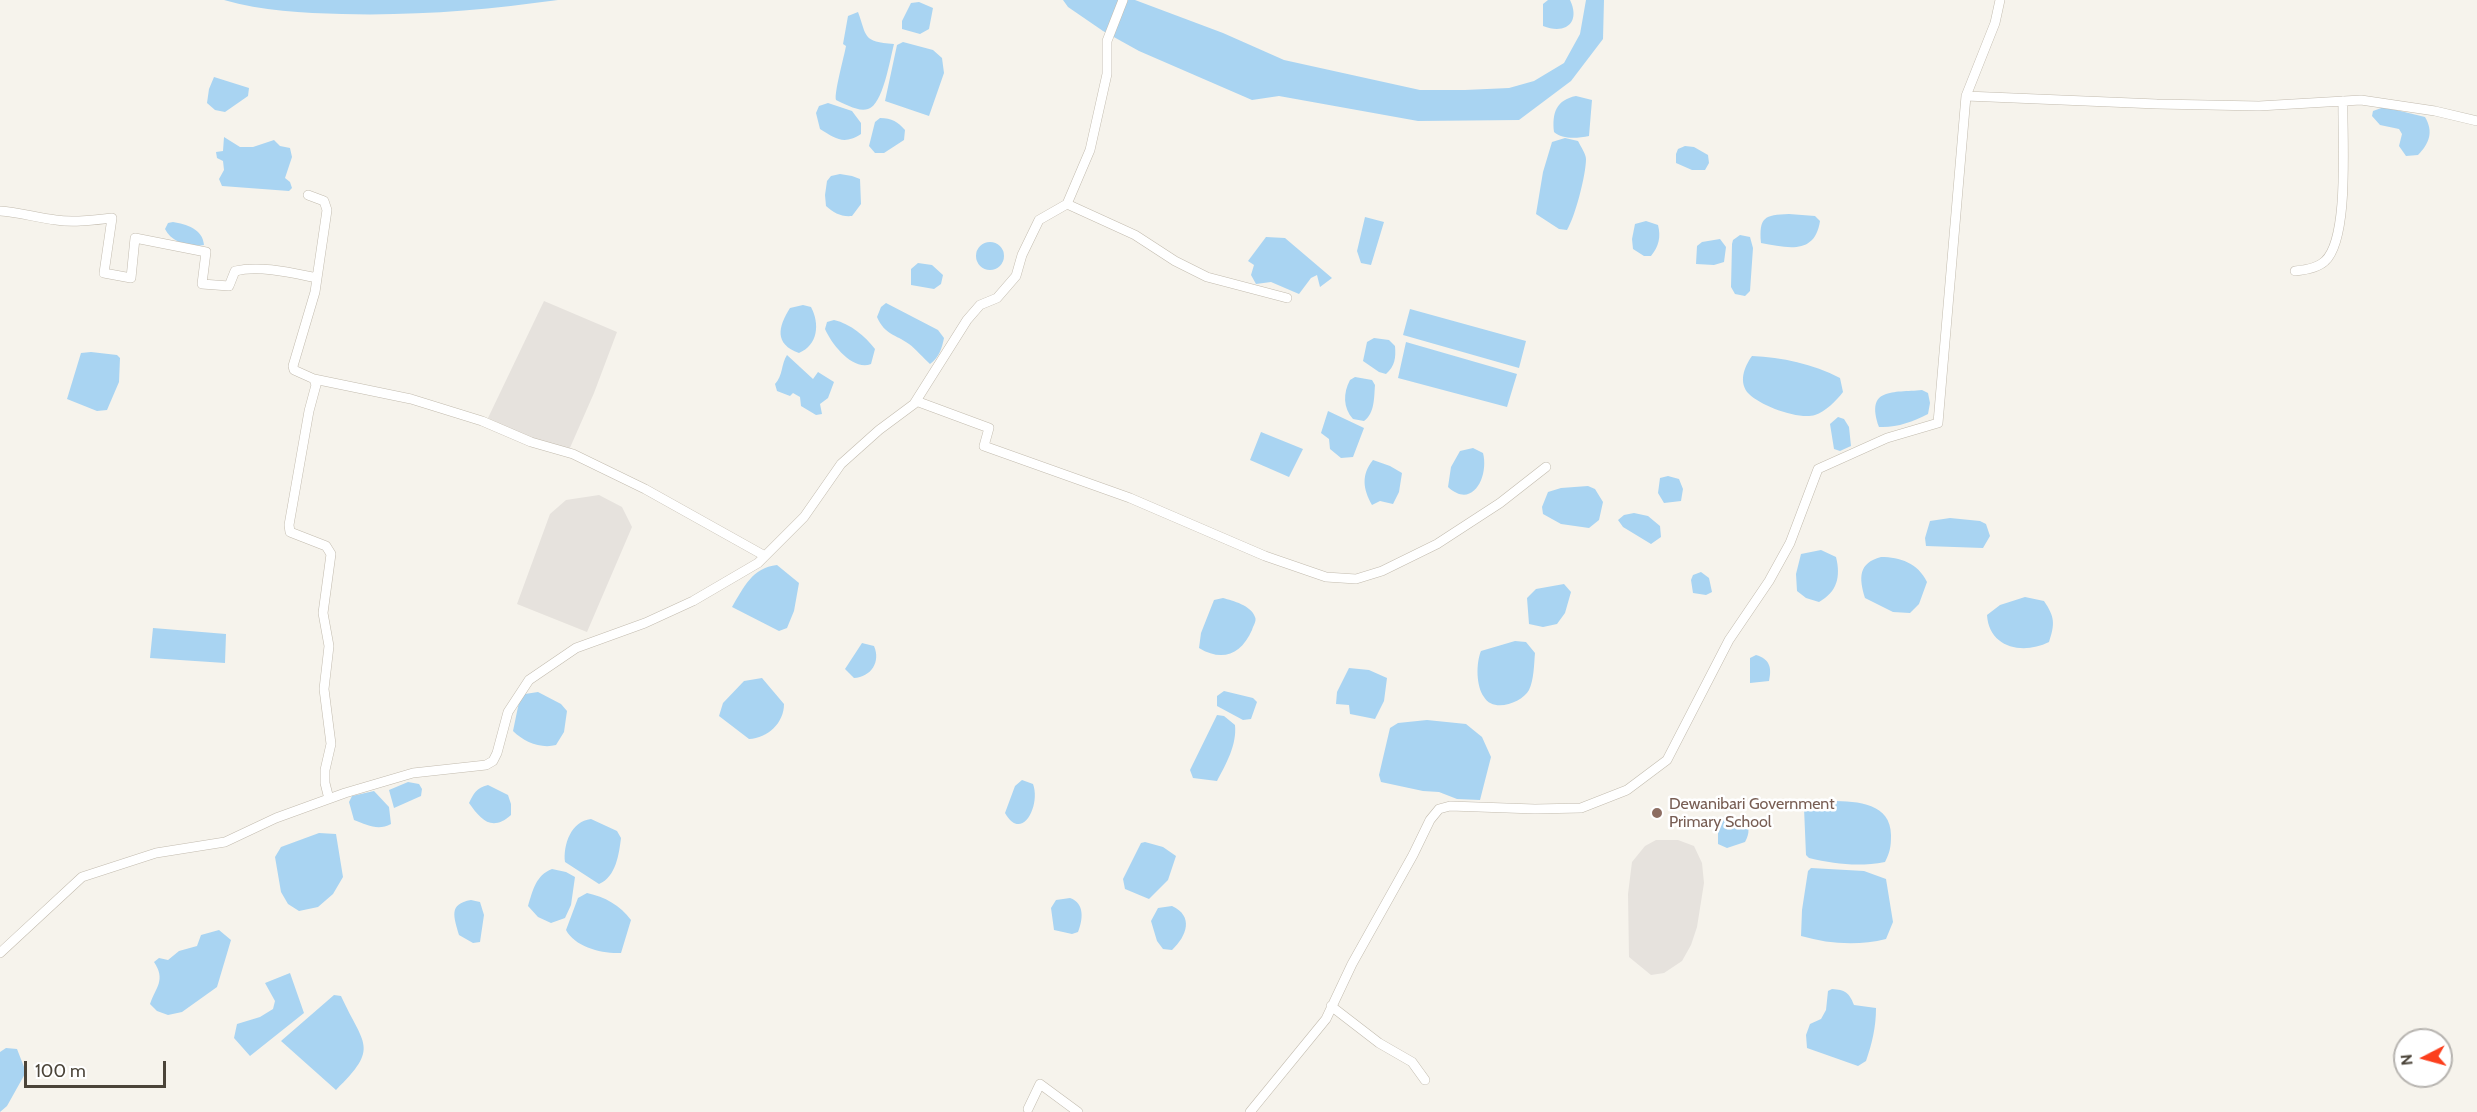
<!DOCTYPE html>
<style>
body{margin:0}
#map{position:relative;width:2477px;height:1112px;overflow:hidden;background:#f6f3ec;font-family:Cabin,sans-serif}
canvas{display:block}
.north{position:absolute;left:2393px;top:1028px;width:60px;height:60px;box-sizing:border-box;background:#fff;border:2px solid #b7b4b0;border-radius:50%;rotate:264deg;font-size:16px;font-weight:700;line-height:24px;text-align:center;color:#4b4439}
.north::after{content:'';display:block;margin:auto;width:21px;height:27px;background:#fc3f1d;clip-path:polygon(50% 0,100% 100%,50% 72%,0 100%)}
.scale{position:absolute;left:24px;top:1061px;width:142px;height:27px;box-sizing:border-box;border:3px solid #4b4439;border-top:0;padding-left:8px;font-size:18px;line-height:21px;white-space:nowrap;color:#4b4439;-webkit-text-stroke:4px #fff;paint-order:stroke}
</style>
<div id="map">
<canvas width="2477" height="1112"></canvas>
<div class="north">N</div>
<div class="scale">100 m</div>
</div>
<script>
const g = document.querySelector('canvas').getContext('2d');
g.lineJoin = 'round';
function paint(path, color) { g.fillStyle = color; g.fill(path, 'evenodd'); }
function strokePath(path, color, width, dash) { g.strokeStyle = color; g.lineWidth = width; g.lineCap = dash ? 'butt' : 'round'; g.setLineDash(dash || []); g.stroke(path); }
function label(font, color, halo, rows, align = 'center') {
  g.font = font + ' Cabin,sans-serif'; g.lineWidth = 5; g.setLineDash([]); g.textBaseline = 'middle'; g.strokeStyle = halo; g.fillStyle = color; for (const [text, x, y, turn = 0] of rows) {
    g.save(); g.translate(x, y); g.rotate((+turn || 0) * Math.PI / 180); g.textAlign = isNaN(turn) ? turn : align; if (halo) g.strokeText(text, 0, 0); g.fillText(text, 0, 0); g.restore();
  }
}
const industrial = new Path2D(`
 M544 301 617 332 594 393 569 450 526 437 488 418Z
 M599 495 622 507 632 527 587 632 517 604 550 514 566 500Z
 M1656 840H1678L1694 846 1702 863 1704 883 1697 927 1691 945 1682 961 1664 973 1651 975 1629 957 1628 894 1632 862 1645 846Z`);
const water = new Path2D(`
 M224 0H558C485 10 415 16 342 14 303 13 262 11 224 0Z
 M1063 0H1135L1223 33 1284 60 1420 90H1465L1509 88 1534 81 1564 63 1580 34 1586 0H1604L1603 39 1571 81 1519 120 1418 121 1279 96 1252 100 1139 51 1103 31 1068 7Z
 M1548 0H1570C1581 23 1565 35 1543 26V4Z
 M919 2 933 8 929 29 920 34 902 29V21L911 3Z
 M858 12C867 36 862 42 894 44 890 59 883 105 868 109 858 112 845 104 836 100 834 93 844 57 846 46L843 44 848 16Z
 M903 42 933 50 942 58 944 73 929 116 885 101 897 45Z
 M214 77 249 88 248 96 225 112 215 110 207 103 209 89Z
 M1576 96 1592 100 1589 136C1578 138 1563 140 1554 132 1552 113 1556 100 1576 96Z
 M828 103 852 111 861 123V134C844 145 836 139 820 129L816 113 819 106Z
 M2384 107 2425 117C2434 132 2429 144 2418 155L2406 156 2399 146 2402 134 2399 129 2380 125 2372 116 2373 111Z
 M880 118C892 118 898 122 905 130L904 140 884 153H875L869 146 875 122Z
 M224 137 240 147H253L274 140 280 146 290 148 292 157 285 178 290 182 292 188 289 191 222 186 219 179 224 170 223 161 217 158 216 152 223 151Z
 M1565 138 1578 141C1581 147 1586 154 1586 159 1586 175 1575 217 1567 230L1559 229 1536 214 1543 172 1552 142Z
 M1685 146 1694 147 1708 155 1709 163 1705 170H1692L1676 163V154L1678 149Z
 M840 174 852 176 860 179 861 204 852 216C841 217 834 213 826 206L825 195 827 181 831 176Z
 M1789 214 1815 216 1820 221C1815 255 1788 248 1761 243 1759 217 1764 215 1789 214Z
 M1365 217 1384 222 1371 265 1361 263 1357 251Z
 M1646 221 1658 225C1661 237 1659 246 1651 256H1644L1633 249 1632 239 1635 224Z
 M173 222C186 224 203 229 204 245 190 248 171 242 165 229L168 223Z
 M1740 235 1750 237 1753 248 1750 291 1745 296 1735 294 1731 287 1732 244 1733 240Z
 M1266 237 1285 238 1332 278 1320 287 1317 275 1311 278 1299 294 1271 282 1256 284 1251 275 1254 265 1248 261Z
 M1720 239 1726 247 1724 262 1714 265 1696 264 1697 246 1702 242Z
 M976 256a14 14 0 1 1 28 0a14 14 0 1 1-28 0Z
 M918 263 932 265 943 275 941 284 934 289 911 285V269Z
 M886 303 938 330 944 338C942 348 939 358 930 364 923 358 916 349 909 344 895 334 885 335 877 317L881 307Z
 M803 305 811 307C820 324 818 345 799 353 774 344 778 327 790 308Z
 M1410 309 1526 341 1519 368 1403 335Z
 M834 320C851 324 865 336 875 349L871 364C853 371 832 345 825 329L827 322Z
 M1374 338 1389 340 1395 346C1396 358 1395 366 1386 374L1379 372 1363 361 1367 342Z
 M1406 342 1517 374 1507 407 1398 378Z
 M91 352 117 355 120 358 119 382 107 410 97 411 67 399 81 353Z
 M787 355 813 379 818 372 834 382 828 398 820 404 822 414 816 415 801 406 800 397 793 393 790 396 777 391 775 384C783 376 781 364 787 355Z
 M1752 356C1782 357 1813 364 1840 378L1843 392C1837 400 1825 412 1815 415 1799 420 1761 406 1749 394 1738 383 1744 367 1752 356Z
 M1355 377 1372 380 1375 385C1374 397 1375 413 1364 421L1353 419C1343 408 1343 393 1350 380Z
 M1922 390 1928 393 1930 403 1928 414C1912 422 1896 428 1879 427 1865 387 1893 393 1922 390Z
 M1328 411 1364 428 1353 457 1341 458 1330 449 1329 439 1321 433Z
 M1838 417 1844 419 1849 427 1851 446 1840 451 1834 449 1830 424Z
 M1261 432 1303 449 1289 477 1250 460Z
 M1473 448 1483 453C1489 476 1473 510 1448 487L1451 467 1460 451Z
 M1373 460 1390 466 1402 473 1399 492 1393 504 1380 501 1372 505C1363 489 1361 475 1373 460Z
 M1668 476 1679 479 1683 489 1681 501 1664 503 1658 493 1660 478Z
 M1588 486 1595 489 1603 502 1599 520 1589 528 1561 524 1543 514 1542 507 1548 492 1561 488Z
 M1634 513 1648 516 1660 526 1661 537 1651 544 1623 527 1618 520 1624 515Z
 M1950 518 1980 521 1986 524 1990 536 1983 548 1926 546 1925 538 1930 521Z
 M1821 550 1836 557C1841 577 1837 592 1819 602L1806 598 1797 591 1796 574 1801 554Z
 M1881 557C1900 557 1918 563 1927 582L1919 604 1910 613 1893 612 1865 598C1859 578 1858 563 1881 557Z
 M777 565 799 583 794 611 787 628 779 631 732 607C744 587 752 568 777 565Z
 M1701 572 1709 578 1712 592 1706 595 1693 593 1691 580 1693 575Z
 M1564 584 1571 592 1565 613 1557 624 1543 627 1529 624 1527 598 1536 589Z
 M2025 597 2044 601C2055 617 2055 624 2049 642 2023 655 1989 648 1987 615L2000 605Z
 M1223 598C1233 601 1251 605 1255 617 1257 621 1253 626 1252 630 1241 655 1222 662 1199 648L1201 633 1214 600Z
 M153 628 226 634 225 663 150 658Z
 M1515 641 1526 642 1535 653C1534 664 1534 680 1529 690 1522 703 1493 713 1484 697 1476 686 1476 663 1481 651Z
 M862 643 874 646C881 662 871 677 854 678L845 669Z
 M1756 655C1770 659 1772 668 1769 681L1750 683V658Z
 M1349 668 1369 670 1387 678 1384 701 1375 719 1350 714 1349 705 1336 704 1337 692Z
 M762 678 784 704C784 723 768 738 749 739L719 716 723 703 744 681Z
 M1224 691 1253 698 1257 702 1251 719 1243 720 1217 706V696Z
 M538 692 561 704 567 711 564 732 556 745C541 749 524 742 513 731L519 702 525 694Z
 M1217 715 1224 716 1235 725C1237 745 1226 764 1217 781L1193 778 1190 770Z
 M1427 720 1466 724 1482 737 1491 757 1480 800 1457 799 1439 792 1423 791 1381 782 1379 775 1390 728 1398 723Z
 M1022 780 1033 784C1041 805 1022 843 1005 813L1015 786Z
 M408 782 419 784 422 789 421 796 394 808 389 790Z
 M488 785 508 795 511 804V815C492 832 481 820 469 803 474 793 476 788 488 785Z
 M374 791 389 807 391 824C378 831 367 825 354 820L349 802 352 796Z
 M1816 801C1843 801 1891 797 1891 835 1891 847 1890 852 1885 862 1858 867 1835 864 1809 858L1806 855 1804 808 1806 804Z
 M1732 818H1743C1750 826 1750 833 1745 842L1727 848 1718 844V825L1720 820Z
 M591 819 617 831 621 838C619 854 616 877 599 884L565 862C563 845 571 821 591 819Z
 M319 833 336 834 343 877 333 894 318 907 299 911 288 904 281 892 275 857 281 847Z
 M1145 842 1163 847 1176 856 1168 880 1149 899 1125 889 1123 879 1141 843Z
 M1811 868 1864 871 1886 879 1893 922 1886 939C1858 946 1829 944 1801 936L1802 910 1808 871Z
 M552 869 566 872 575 877 571 905 565 918 551 923 538 917 528 906C533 890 536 875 552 869Z
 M587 893C605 897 620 905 631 920L621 953C602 954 575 947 566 930L578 898Z
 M1070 898C1085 903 1083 920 1078 932L1072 934 1054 930 1051 908 1056 900Z
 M471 900 480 902 484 915 480 942 473 943 459 935C454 917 448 904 471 900Z
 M1172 906C1194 916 1187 936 1172 950L1163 949 1157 941 1151 921 1158 908Z
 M219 930 231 940 217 987 182 1012 168 1015 157 1011 150 1004C156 987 166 980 154 962L159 958 168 960 179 951 197 946 201 935Z
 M290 973 304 1013 250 1056 234 1038 237 1024 260 1017 273 1009 275 1001 265 983Z
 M1832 989C1845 990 1849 992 1854 1005L1876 1008C1876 1027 1872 1044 1866 1061L1858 1066 1807 1048 1806 1035 1810 1024 1821 1019 1826 1010 1828 991Z
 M334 995 341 996C364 1046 380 1047 336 1090L281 1041Z
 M6 1048 17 1049 26 1072 7 1106 0 1112V1052Z`);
const minor = new Path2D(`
 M1966 96 1995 23 2000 0
 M308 195 324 201 327 210 315 292 293 366 294 370 314 379 316 385 309 411 289 525 290 532 326 546 331 554 323 613 329 646 324 689 331 744 325 770V783L329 799
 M1067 204 1135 235 1175 261 1207 277 1287 298
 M0 211C19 212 37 218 56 220 74 223 94 220 112 218L104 273 131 278 135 238 206 252 202 284 229 286 235 271C260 265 292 273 317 278
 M2295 271C2305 270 2318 268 2325 261 2350 238 2342 136 2343 101
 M314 379 411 399 482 421 531 442 573 454 645 489 765 556
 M916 401 989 428 984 446 1130 498 1265 556 1326 577 1356 579 1382 571 1437 544 1500 503 1546 467
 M0 953 82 877 156 853 225 842 276 818 345 793 413 773 486 765 493 761 497 753 508 712 529 680 576 648 645 623 693 601 758 563 804 517 841 464 879 430 914 404 967 320 980 305 997 298 1016 276 1022 255 1039 220 1067 204 1090 150 1107 74V41L1123 0
 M1331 1006 1379 1043 1412 1062 1425 1080
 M1028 1109 1040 1084 1078 1112
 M1250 1112 1326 1019 1352 964 1413 855 1430 820 1439 809 1450 806 1535 809 1581 808 1627 790 1667 760 1729 640 1769 581 1790 543 1818 469 1887 438 1938 423 1966 96 2157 104 2259 106 2361 100 2435 111 2477 121`);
const markers = [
 [1657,813,6,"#8d6e63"]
];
const educationNames = [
 ["Dewanibari Government",1669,804],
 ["Primary School",1669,822]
];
paint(industrial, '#e6e2dd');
paint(water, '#a9d4f2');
strokePath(minor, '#c2bbae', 10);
strokePath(minor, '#fff', 9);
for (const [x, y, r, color] of markers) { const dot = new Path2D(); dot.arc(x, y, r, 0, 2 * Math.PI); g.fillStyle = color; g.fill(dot); strokePath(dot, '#fff', 2); }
label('16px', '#785e54', '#fff', educationNames, 'left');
</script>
